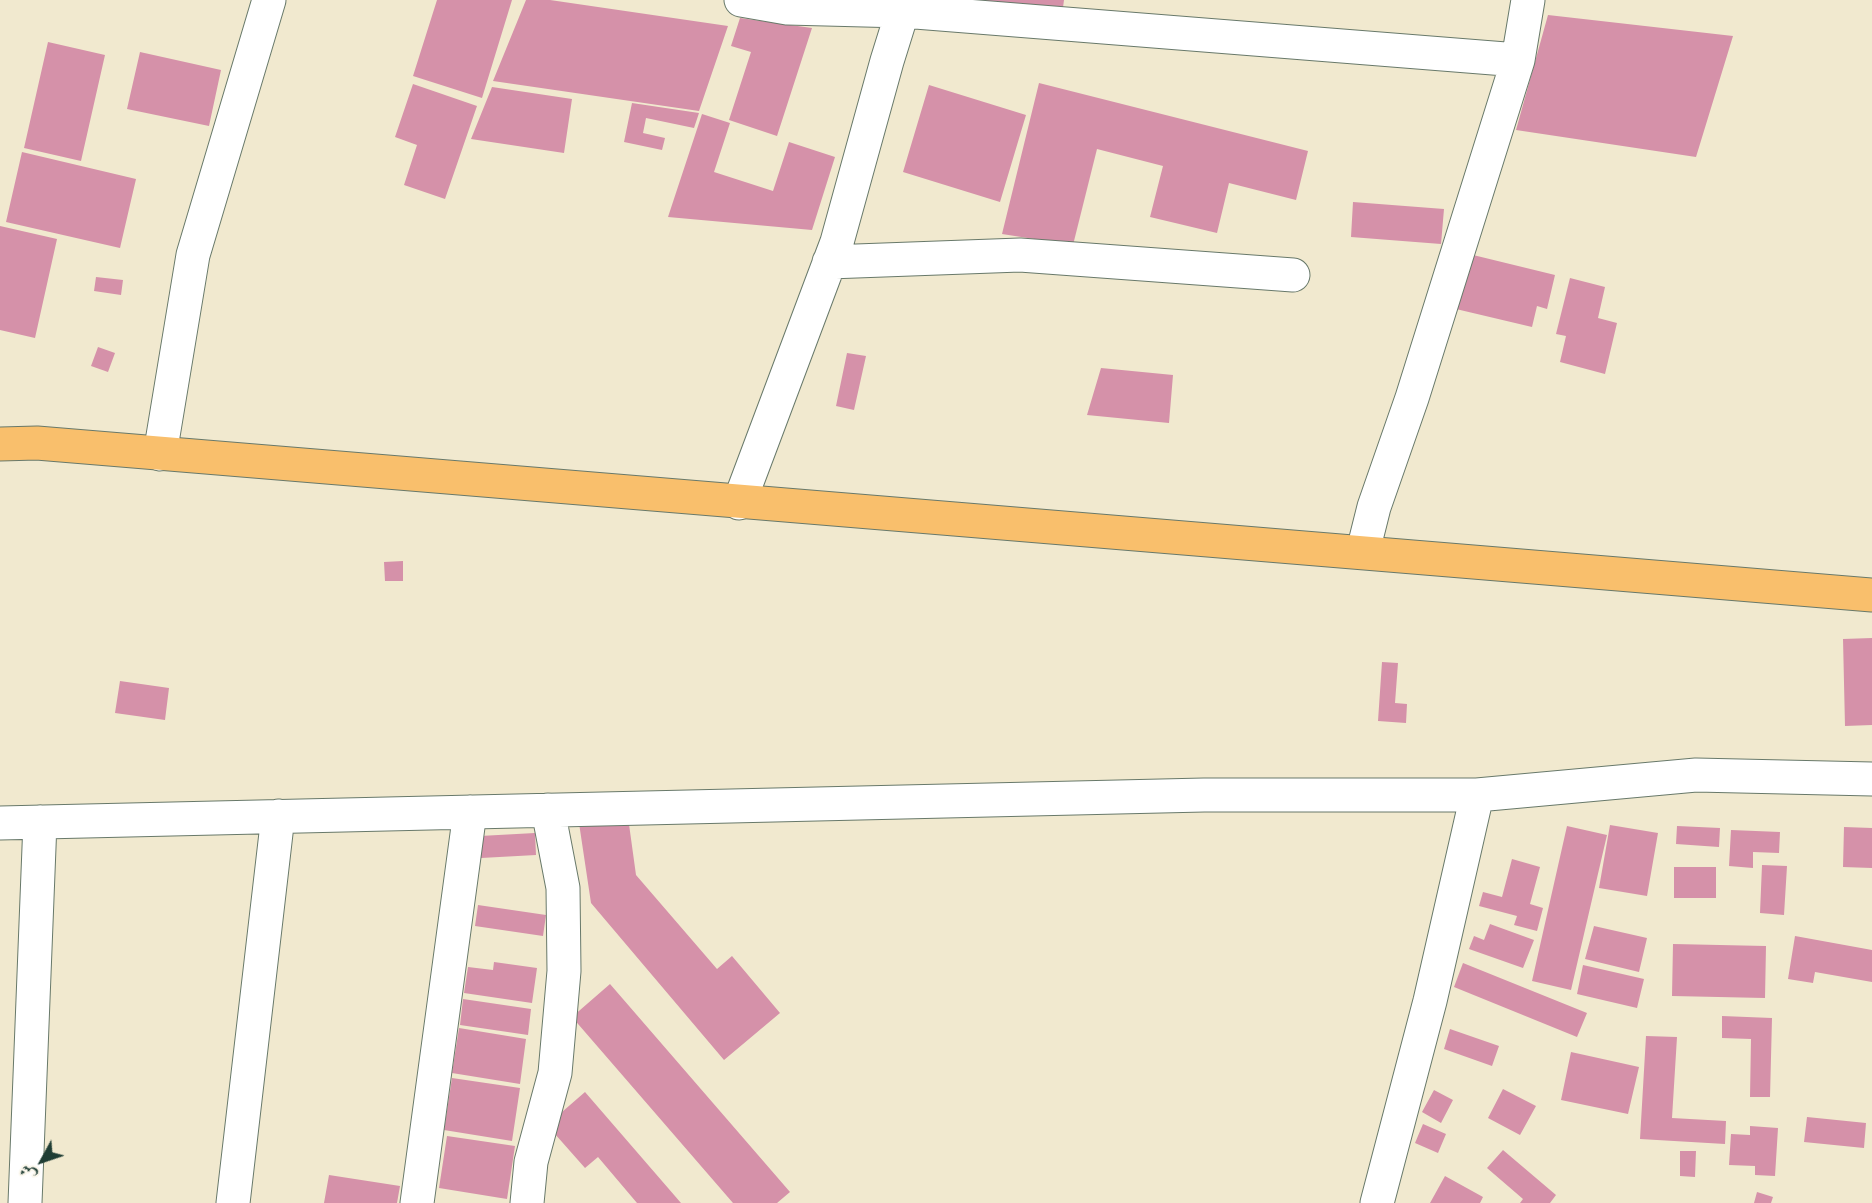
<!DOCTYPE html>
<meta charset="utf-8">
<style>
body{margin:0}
#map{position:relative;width:1872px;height:1203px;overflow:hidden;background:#f1e9cf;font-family:"IM FELL Great Primer",Amiri,serif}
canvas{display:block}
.north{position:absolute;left:12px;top:1131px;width:60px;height:60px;-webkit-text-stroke:4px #fbf7ec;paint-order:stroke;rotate:230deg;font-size:16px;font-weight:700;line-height:24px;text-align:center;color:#1f3d34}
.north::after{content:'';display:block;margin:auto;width:21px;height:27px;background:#1f3d34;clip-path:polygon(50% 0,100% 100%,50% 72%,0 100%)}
</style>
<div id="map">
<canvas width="1872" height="1203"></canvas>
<div class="north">ش</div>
</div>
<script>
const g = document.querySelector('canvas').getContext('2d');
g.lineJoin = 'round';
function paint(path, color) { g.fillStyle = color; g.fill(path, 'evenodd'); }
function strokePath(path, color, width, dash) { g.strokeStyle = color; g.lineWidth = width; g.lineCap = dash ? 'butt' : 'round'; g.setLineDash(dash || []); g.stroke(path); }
const building = new Path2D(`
 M437 0H512L482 98 413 76Z
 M526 0H550L728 26 699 111 493 81Z
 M964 0H1064L1062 15Z
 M1548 15 1733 36 1696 157 1516 130Z
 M740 18 812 28 777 136 729 120 751 52 731 46Z
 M48 42 105 55 81 161 24 148Z
 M140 52 221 70 209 126 127 109Z
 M1039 83 1308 151 1296 200 1229 183 1217 233 1150 217 1163 166 1097 149 1073 245 1002 234Z
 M413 84 477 106 445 199 404 185 417 145 395 137Z
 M929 85 1026 115 1000 202 903 172Z
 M492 87 572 99 564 153 471 139Z
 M632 103 699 113 694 128 646 118 643 133 665 138 662 150 624 142Z
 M702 114 730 123 714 172 773 191 789 142 835 157 812 230 668 217Z
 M22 152 136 179 120 248 6 222Z
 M1353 202 1444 209 1441 244 1351 237Z
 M0 226 57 239 35 338 0 330Z
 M1469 254 1555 275 1547 309 1537 306 1532 327 1456 309Z
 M96 277 123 280 121 295 94 291Z
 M1570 278 1605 287 1598 318 1617 323 1605 374 1560 362 1566 336 1556 334Z
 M98 347 115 353 108 372 91 366Z
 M847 353 866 356 854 410 836 406Z
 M1101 368 1173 375 1169 423 1087 415Z
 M403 561V581H385L384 562Z
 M1872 638V725L1845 726 1843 639Z
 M1382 662 1398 663 1395 703 1407 704 1406 723 1378 721Z
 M120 681 169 688 165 720 115 713Z
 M628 817 636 875 717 969 732 956 780 1013 724 1060 591 903 579 823Z
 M1610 825 1658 833 1647 896 1599 888Z
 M1567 826 1607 835 1571 990 1532 981Z
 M1677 826 1720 828 1719 847 1676 844Z
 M1844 827 1872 828V868L1843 867Z
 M1731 830 1780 832 1779 853 1753 852V868L1729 866Z
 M535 833 536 855 481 858 480 836Z
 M1512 859 1540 867 1530 904 1543 908 1537 931 1514 925 1517 916 1479 906 1483 892 1502 897Z
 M1762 865 1787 866 1784 915 1760 913Z
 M1674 867H1716V898H1674Z
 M478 905 546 915 543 936 475 926Z
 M1490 924 1534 940 1523 968 1469 949 1474 936 1484 940Z
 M1594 926 1647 938 1639 972 1585 959Z
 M1795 936 1872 950V982L1815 972 1813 983 1788 979Z
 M1673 944 1766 946 1765 998 1672 996Z
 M494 962 537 968 532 1003 464 993 468 967 493 970Z
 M1463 963 1587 1013 1577 1037 1454 987Z
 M1583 965 1644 979 1637 1008 1577 994Z
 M610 984 790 1192 777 1203H733L572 1017Z
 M463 999 531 1009 528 1035 460 1025Z
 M1722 1016 1772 1018 1770 1097H1750L1751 1039 1722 1038Z
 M459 1028 526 1039 520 1084 452 1073Z
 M1450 1029 1499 1046 1492 1066 1444 1049Z
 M1646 1036 1677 1037 1672 1118 1726 1121 1725 1144 1640 1139Z
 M1571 1052 1639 1067 1628 1114 1561 1100Z
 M452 1078 520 1088 512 1141 444 1130Z
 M1503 1089 1536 1106 1520 1135 1488 1118Z
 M1434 1090 1453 1100 1441 1123 1422 1112Z
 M585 1092 681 1203H637L598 1157 585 1168 547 1125Z
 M1807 1117 1866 1123 1864 1148 1804 1142Z
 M1423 1124 1446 1134 1438 1153 1415 1143Z
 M1750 1126 1778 1128 1775 1176 1755 1175V1166L1729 1165 1731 1134 1750 1135Z
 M447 1136 515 1146 507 1199 439 1188Z
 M1503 1150 1556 1195 1550 1203H1520L1523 1199 1487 1168Z
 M1680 1151H1696L1695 1177 1680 1176Z
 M329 1175 400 1186 397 1203H324Z
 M1445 1176 1483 1197 1480 1203H1430Z
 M1757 1192 1773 1197 1771 1203H1754Z`);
const minor = new Path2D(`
 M741 0 787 8 903 11 1518 60
 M829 262 1020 255 1293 275
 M160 454 193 255 269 0
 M739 503 837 242 887 61 906 0
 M1363 551 1374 507 1412 398 1518 60 1528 0
 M0 823 1204 795H1477L1696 775 1872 779
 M25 1203 40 822
 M233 1203 278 816
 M417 1203 470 812
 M527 1203 531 1162 555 1073 564 971 563 888 548 810
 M1377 1203 1430 1001 1477 795`);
const major = new Path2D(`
 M0 444 37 443C648 499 1261 539 1872 595`);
paint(building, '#d591a9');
strokePath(minor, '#68796a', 35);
strokePath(major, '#68796a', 35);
strokePath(minor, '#fff', 33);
strokePath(major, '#f9bf6c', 33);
</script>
